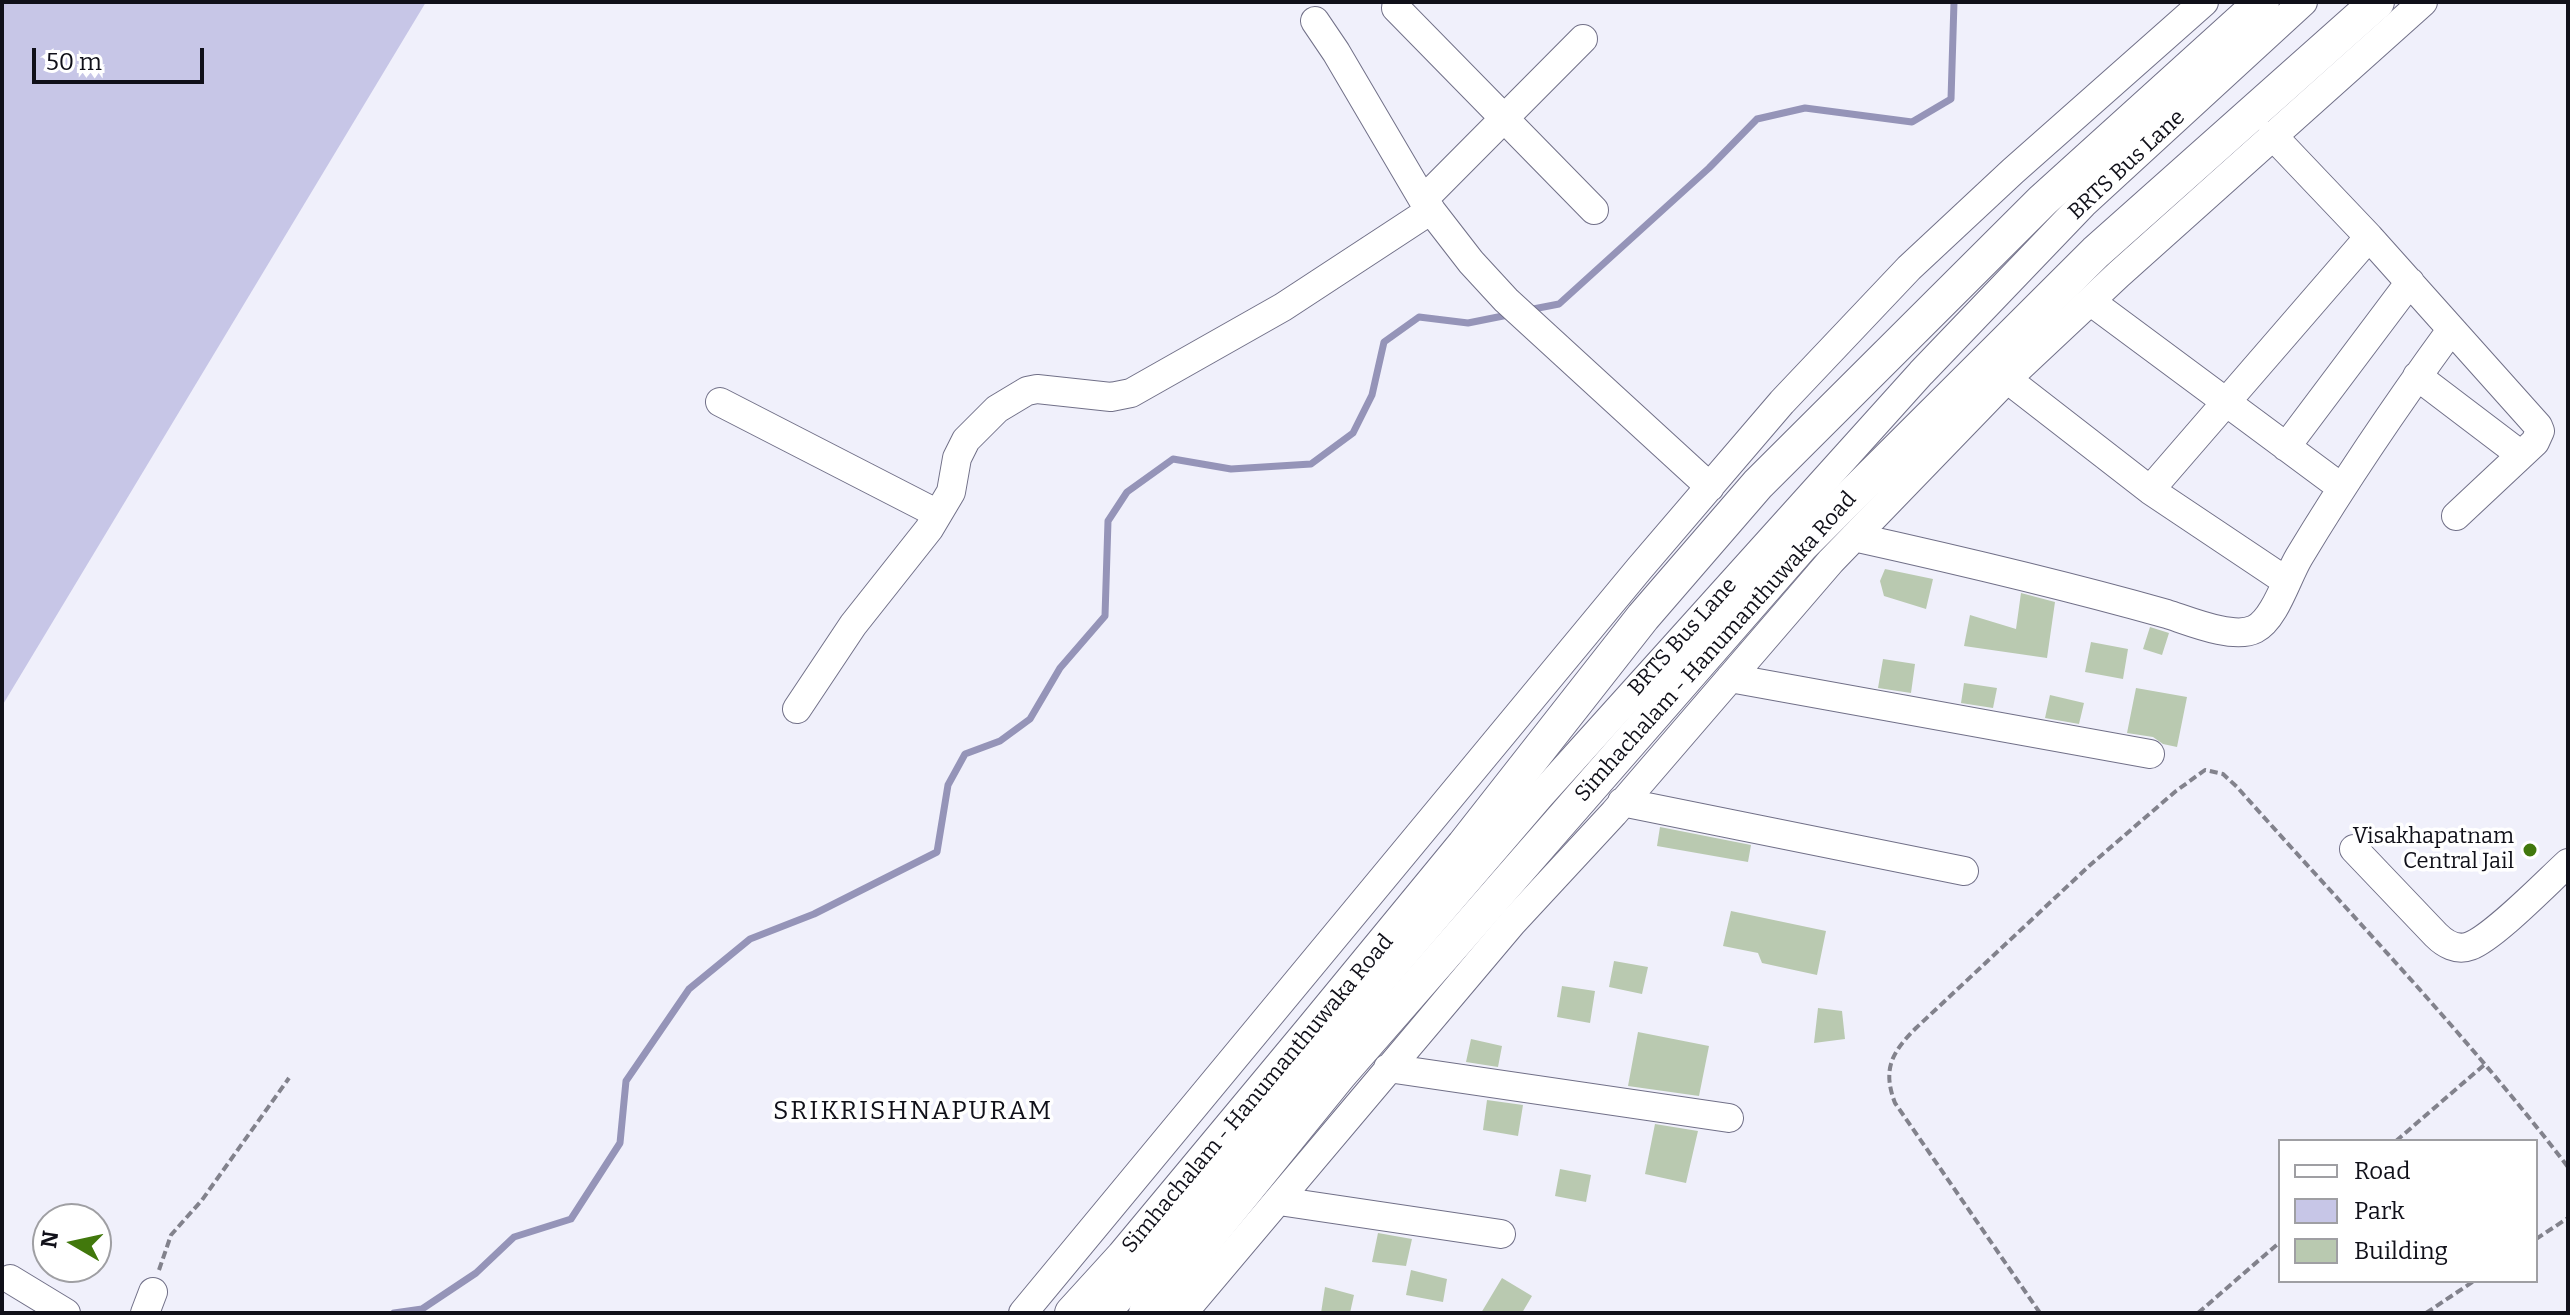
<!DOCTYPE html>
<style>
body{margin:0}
#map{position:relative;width:2570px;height:1315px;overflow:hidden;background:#f0f0fb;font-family:Bitter,serif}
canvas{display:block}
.frame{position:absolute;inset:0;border:4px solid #101019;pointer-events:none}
.legend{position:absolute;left:2278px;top:1139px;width:260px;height:144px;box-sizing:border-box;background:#fff;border:2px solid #9f9fa3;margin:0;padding:10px 14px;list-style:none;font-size:24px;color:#101019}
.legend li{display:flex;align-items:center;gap:16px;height:40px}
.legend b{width:40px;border:2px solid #9f9fa3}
.north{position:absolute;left:32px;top:1203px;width:80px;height:80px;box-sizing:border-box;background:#fff;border:2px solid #9f9fa3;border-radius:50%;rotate:279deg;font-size:22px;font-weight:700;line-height:32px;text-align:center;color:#101019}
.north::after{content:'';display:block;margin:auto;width:28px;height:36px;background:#41780c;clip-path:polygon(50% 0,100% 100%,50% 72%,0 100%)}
.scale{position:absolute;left:32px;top:48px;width:172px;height:36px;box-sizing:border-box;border:4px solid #101019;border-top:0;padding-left:10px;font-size:24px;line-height:28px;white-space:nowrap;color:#101019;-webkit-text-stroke:6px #fff;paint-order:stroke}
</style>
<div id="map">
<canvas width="2570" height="1315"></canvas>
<div class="frame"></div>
<ul class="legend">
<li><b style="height:10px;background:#fff"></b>Road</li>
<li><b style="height:22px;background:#c7c6e7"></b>Park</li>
<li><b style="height:22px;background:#b9c9b0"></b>Building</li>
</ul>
<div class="north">N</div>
<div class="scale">50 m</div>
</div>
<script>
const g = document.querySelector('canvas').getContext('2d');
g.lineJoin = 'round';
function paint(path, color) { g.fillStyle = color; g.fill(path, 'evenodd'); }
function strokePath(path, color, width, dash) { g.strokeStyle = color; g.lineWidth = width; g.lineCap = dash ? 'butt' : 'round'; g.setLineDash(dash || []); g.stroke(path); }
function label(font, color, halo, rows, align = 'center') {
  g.font = font + ' Bitter,serif'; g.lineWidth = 7; g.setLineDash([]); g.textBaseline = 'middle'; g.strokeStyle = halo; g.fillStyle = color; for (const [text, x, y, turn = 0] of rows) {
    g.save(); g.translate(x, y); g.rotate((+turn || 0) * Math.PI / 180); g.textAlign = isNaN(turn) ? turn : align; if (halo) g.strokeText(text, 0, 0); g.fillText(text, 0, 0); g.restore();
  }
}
const green = new Path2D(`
 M2 2H426L2 706Z`);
const stream = new Path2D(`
 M1528 310 1559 304 1709 168 1757 119 1805 108 1912 122 1951 99 1954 2
 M394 1313 422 1309 476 1273 514 1237 571 1219 620 1143 626 1081 689 989 750 939 814 914 937 852 948 785 965 754 1000 741 1030 719 1060 668 1105 616 1108 521 1127 492 1173 459 1231 469 1311 464 1353 433 1372 395 1384 342 1419 317 1468 323 1508 315`);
const building = new Path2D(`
 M1885 569 1933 579 1926 609 1884 596 1880 581Z
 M2021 593 2055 602 2047 658 1964 646 1970 615 2016 629Z
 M2150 627 2169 633 2162 655 2143 649Z
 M2091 642 2128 649 2123 679 2085 672Z
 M1883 659 1915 664 1911 693 1878 688Z
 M1964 683 1997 688 1993 708 1961 703Z
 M2136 688 2187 697 2177 747 2163 744 2153 737 2127 733Z
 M2050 695 2084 703 2079 724 2045 718Z
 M1660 827 1751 845 1748 862 1657 846Z
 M1731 911 1826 931 1817 975 1762 963 1758 953 1723 946Z
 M1614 961 1648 967 1642 994 1609 987Z
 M1562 986 1595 991 1590 1023 1557 1017Z
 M1818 1008 1842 1011 1845 1039 1814 1043Z
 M1638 1032 1709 1046 1699 1096 1628 1086Z
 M1471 1039 1502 1046 1498 1067 1466 1062Z
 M1487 1100 1523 1105 1518 1136 1483 1130Z
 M1655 1124 1698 1131 1686 1183 1645 1174Z
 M1560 1169 1591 1175 1586 1202 1555 1196Z
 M1378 1233 1412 1239 1406 1266 1372 1262Z
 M1411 1270 1447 1279 1443 1302 1406 1295Z
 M1502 1278 1532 1296 1522 1313H1481Z
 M1325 1287 1354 1295 1350 1313H1321Z`);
const path = new Path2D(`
 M2396 1141 2484 1065
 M2536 1239 2568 1218
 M159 1270 171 1235 202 1200 289 1078
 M2040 1313 1895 1103C1882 1069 1892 1052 1916 1028L2089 866 2176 791 2205 770 2223 774 2237 787C2348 912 2466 1034 2568 1167
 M2198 1313 2280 1242
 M2426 1313 2474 1281`);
const minor = new Path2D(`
 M1396 8 1594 210
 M1315 21 1336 52 1423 200 1471 262 1506 300 1710 487
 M2272 135 2369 237 2538 426 2540 431 2535 442 2456 516
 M1423 200 1583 39
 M2090 301 2342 488
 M2417 376 2521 455
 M2007 379 2150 490 2286 581
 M720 402 938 514
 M2286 447 2410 282
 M2150 490 2369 237
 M1854 537C1958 560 2064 585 2167 614 2189 621 2234 640 2255 629 2275 619 2287 577 2299 557 2346 479 2397 404 2451 330
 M1730 678 2150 754
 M797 709 853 625 929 529 951 492 957 458 966 440 997 409 1027 391 1037 389 1111 397 1131 393 1283 307 1431 210
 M1622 802 1964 871
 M2354 849 2436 935C2445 944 2457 951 2470 946 2494 937 2547 882 2568 863
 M1388 1068 1729 1118
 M1279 1201 1501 1234
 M10 1279 66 1313
 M145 1313 153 1292
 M1023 1313 1639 569 1782 402 1909 268 2013 171 2204 2
 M1107 1313 1253 1141 1377 986 1540 796 1921 373 2083 204 2303 2
 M1183 1313 1512 923 1614 813 1831 561 2007 379 2119 274 2423 2`);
const major = new Path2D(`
 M1072 1313 1123 1257 1311 1031 1464 845 1643 617 1758 484 2043 200 2262 2
 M1146 1313 1340 1074 1801 546 2096 252 2377 2`);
const markers = [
 [2530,850,8,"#41780c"]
];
const streetNames = [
 ["BRTS Bus Lane",2127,165,-43],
 ["BRTS Bus Lane",1683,637,-48],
 ["Simhachalam - Hanumanthuwaka Road",1716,647,-48],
 ["Simhachalam - Hanumanthuwaka Road",1258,1094,-50]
];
const poiNames = [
 ["Visakhapatnam",2514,837],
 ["Central Jail",2514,862]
];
const quarterNames = [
 ["SRIKRISHNAPURAM",913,1112]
];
paint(green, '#c7c6e7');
strokePath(stream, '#9594b8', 7);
paint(building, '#b9c9b0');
strokePath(minor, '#717088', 30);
strokePath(major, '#717088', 36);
strokePath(path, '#82828c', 4, [8, 4]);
strokePath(minor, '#fff', 28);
strokePath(major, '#fff', 34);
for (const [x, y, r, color] of markers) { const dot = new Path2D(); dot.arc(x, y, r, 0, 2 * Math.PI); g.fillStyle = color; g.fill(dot); strokePath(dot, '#fff', 3); }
label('22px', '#101019', '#fff', streetNames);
label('22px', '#101019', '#fff', poiNames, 'right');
g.letterSpacing = '2px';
label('26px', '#101019', '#fff', quarterNames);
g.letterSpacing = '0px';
</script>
